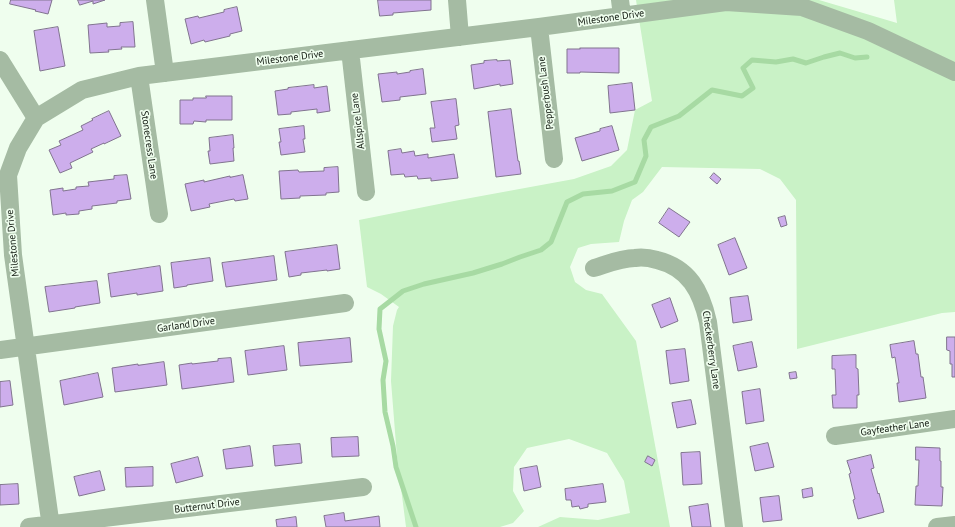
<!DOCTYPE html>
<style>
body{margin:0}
canvas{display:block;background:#effeee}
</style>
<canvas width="955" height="527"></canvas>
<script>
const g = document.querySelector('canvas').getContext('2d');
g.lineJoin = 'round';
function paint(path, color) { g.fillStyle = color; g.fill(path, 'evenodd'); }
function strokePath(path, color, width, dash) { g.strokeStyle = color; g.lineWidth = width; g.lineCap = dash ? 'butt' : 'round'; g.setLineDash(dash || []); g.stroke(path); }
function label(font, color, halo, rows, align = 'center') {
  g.font = font + ' "PT Sans",sans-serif'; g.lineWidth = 3.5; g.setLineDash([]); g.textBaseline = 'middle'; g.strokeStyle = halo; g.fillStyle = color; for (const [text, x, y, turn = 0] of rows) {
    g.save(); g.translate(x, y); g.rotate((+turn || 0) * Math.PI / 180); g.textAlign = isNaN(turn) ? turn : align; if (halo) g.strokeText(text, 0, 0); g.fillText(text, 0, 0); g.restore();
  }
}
const green = new Path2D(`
 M636 0H819L897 23 894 0H955V312L942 313 797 349 796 200 780 179 760 169 662 167 643 192 632 200 624 221 619 242 591 244 578 248 570 267 575 282 586 290 602 294 636 341 670 527H538L560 517 598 520 630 513 624 481 607 453 569 439 527 448 514 467 513 491 524 511 513 523 500 527H406L397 457 391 381 393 326 397 310 399 307 381 294 367 287 359 220 454 201 574 179 611 166 627 150 635 110 652 101Z`);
const stream = new Path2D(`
 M416 527 396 467 393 446 385 412 383 380 386 361 379 329 380 309 403 291 424 284 473 273 502 264 520 257 541 250 551 242 567 202 583 194 612 191 635 182 646 156 644 140 651 127 679 116 712 90 742 96 753 88 743 68 752 60 776 62 793 59 806 63 824 57 840 53 855 58 867 57`);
const building = new Path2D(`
 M11 0H52L48 14 35 11 36 10 10 4Z
 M78 0H105L93 4V1L80 5Z
 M378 0H431V10L393 13V15L380 16Z
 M237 7 242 31 230 34V36L205 42 204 40 191 44 185 19 198 16 199 18 224 12V10Z
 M133 22 135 47H121L122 49 108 50 109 52 90 53 88 25 107 23V27L120 26V23Z
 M58 27 65 66 40 71 34 31Z
 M580 48H619V73L580 72V73H567V49H580Z
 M497 60V61L510 60 513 84 500 86V84L474 89 471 65 484 63V61Z
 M423 69 426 94 400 97V100L382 102 378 74 397 72V74L410 72V71Z
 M632 83 635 110 610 113 608 86Z
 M314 85V88L327 86 330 111 317 113V109L291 112V114L278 115 275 91 288 89V88Z
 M206 96H232V120H206V122L194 121 193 124H180V100H193V98H206Z
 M456 99 459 125 455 126 457 139 432 142 430 128H435L431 102Z
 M511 109 518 161H519L521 174 496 177 488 112Z
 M109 111 121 136 104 144V143L91 149 93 152 70 163 72 168 60 173 49 150 61 145 59 141 83 130 81 126 93 120 92 119Z
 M304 126 305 139H303L305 152 281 155 279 142H281L279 129Z
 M612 126 619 150 582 161 575 138 600 131V129Z
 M233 135 234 148H233L234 161 210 164 208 151H210L209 138Z
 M401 149 402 153 414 151 415 156 428 154V158L454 154 458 178 431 181V178L418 179 417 176 405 177 404 174 391 175 388 151Z
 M338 167 339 192 326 193V195L300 196V198L281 199 279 171 298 170 299 172 324 171V168Z
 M714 173 721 179 717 184 710 178Z
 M127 175 131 199 117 201V203L92 206V209L79 211V214L66 215V213L53 215 50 190 63 188V191L76 189V187L89 186 88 182 114 179V176Z
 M243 175 248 199 235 201 234 199 209 204 210 207 191 211 185 184 204 180V182L230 176V177Z
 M669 208 690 222 679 237 659 223Z
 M785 216 787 225 781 227 778 218Z
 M735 238 747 268 729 275 718 245Z
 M337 245 340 269 327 271V270L301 273V275L289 277 285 252Z
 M274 256 277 280 226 287 222 263Z
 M210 258 213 281 187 285V286L174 288 171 263Z
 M160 266 163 291 137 295V293L111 297 108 274Z
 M97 281 100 303 75 307V308L49 312 45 287Z
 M748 296 752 320 733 323 730 298Z
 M670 298 678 321 661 328 652 305Z
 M947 337H955V377H952V364H950V351L947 350Z
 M350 338 352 362 300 366 298 343Z
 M914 341 916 354H918L921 377H923L926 398 899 402 897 383H899L895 357 892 358 890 345Z
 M752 342 757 367 738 371 733 346Z
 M284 346 287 370 248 375 245 351Z
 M685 349 689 381 670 384 666 351Z
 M856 355V368L858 369 859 395H857V408H833L832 395H836L835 369H832V356Z
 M231 358 234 382 182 389 179 365 192 363V364L218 361V359Z
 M164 362 167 385 115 392 112 368 138 364V365Z
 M796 372 797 378 790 379 789 373Z
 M98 373 103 397 64 405 60 381Z
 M10 381 13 405 0 407V382Z
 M760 389 764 421 746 424 742 392Z
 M691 400 696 424 677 428 672 403Z
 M358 437 359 456 332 457 331 438Z
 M768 443 774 467 755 471 750 447Z
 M300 444 302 463 275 466 273 446Z
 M250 446 253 466 226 469 223 450Z
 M916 447 940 448V461H941V487H943L942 506 915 505 916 486H918L919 460H916Z
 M700 452 702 484 683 485 681 453Z
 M871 455 874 468 871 469 878 494 879 493 884 512 858 519 853 500 855 499 849 474 851 473 847 461Z
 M648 456 655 460 652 466 645 462Z
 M198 457 203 476 176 483 171 464Z
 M537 466 541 487 524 491 520 469Z
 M153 467V486L126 487 125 468Z
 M100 471 105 490 79 496 74 477Z
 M18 484 19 504 0 505V485Z
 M603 484 606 502 588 504V507L580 509 579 506 572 507 571 500H566L565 489Z
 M812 488 813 496 803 498 802 490Z
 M779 496 782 520 763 522 760 498Z
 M708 504 711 527H692L689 507Z
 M344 513 345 521 379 516 380 527H326L324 516Z
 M296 517 297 527H277L276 520Z`);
const street = new Path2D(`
 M155 0 165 73
 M457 0 460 37
 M620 0 622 16
 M539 27 554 159
 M350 50 366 192
 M0 60 36 118
 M139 76 159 214
 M594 268C607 264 621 258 635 258 642 257 650 258 657 260 689 268 701 291 708 322L734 527
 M0 350 345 303
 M835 436 955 419
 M29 527 363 487
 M51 527 13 255 8 175 18 148 36 118 82 90 139 76 539 27 726 2 802 7 868 31 955 72
 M937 527 955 525`);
const streetNames = [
 ["Milestone Drive",611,18,-8],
 ["Milestone Drive",290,58,-7],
 ["Pepperbush Lane",546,93,-97],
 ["Allspice Lane",358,121,-97],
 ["Stonecress Lane",149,145,82],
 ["Milestone Drive",13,243,-95],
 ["Garland Drive",186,325,-8],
 ["Checkerberry Lane",711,350,82],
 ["Gayfeather Lane",895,428,-8],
 ["Butternut Drive",207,506,-7]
];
paint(green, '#c9f2c6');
strokePath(stream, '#a7daa3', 5);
paint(building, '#cdaeec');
strokePath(building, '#81748f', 1);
strokePath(street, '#a5bba3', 18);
label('10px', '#0e160d', '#effeee', streetNames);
</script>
